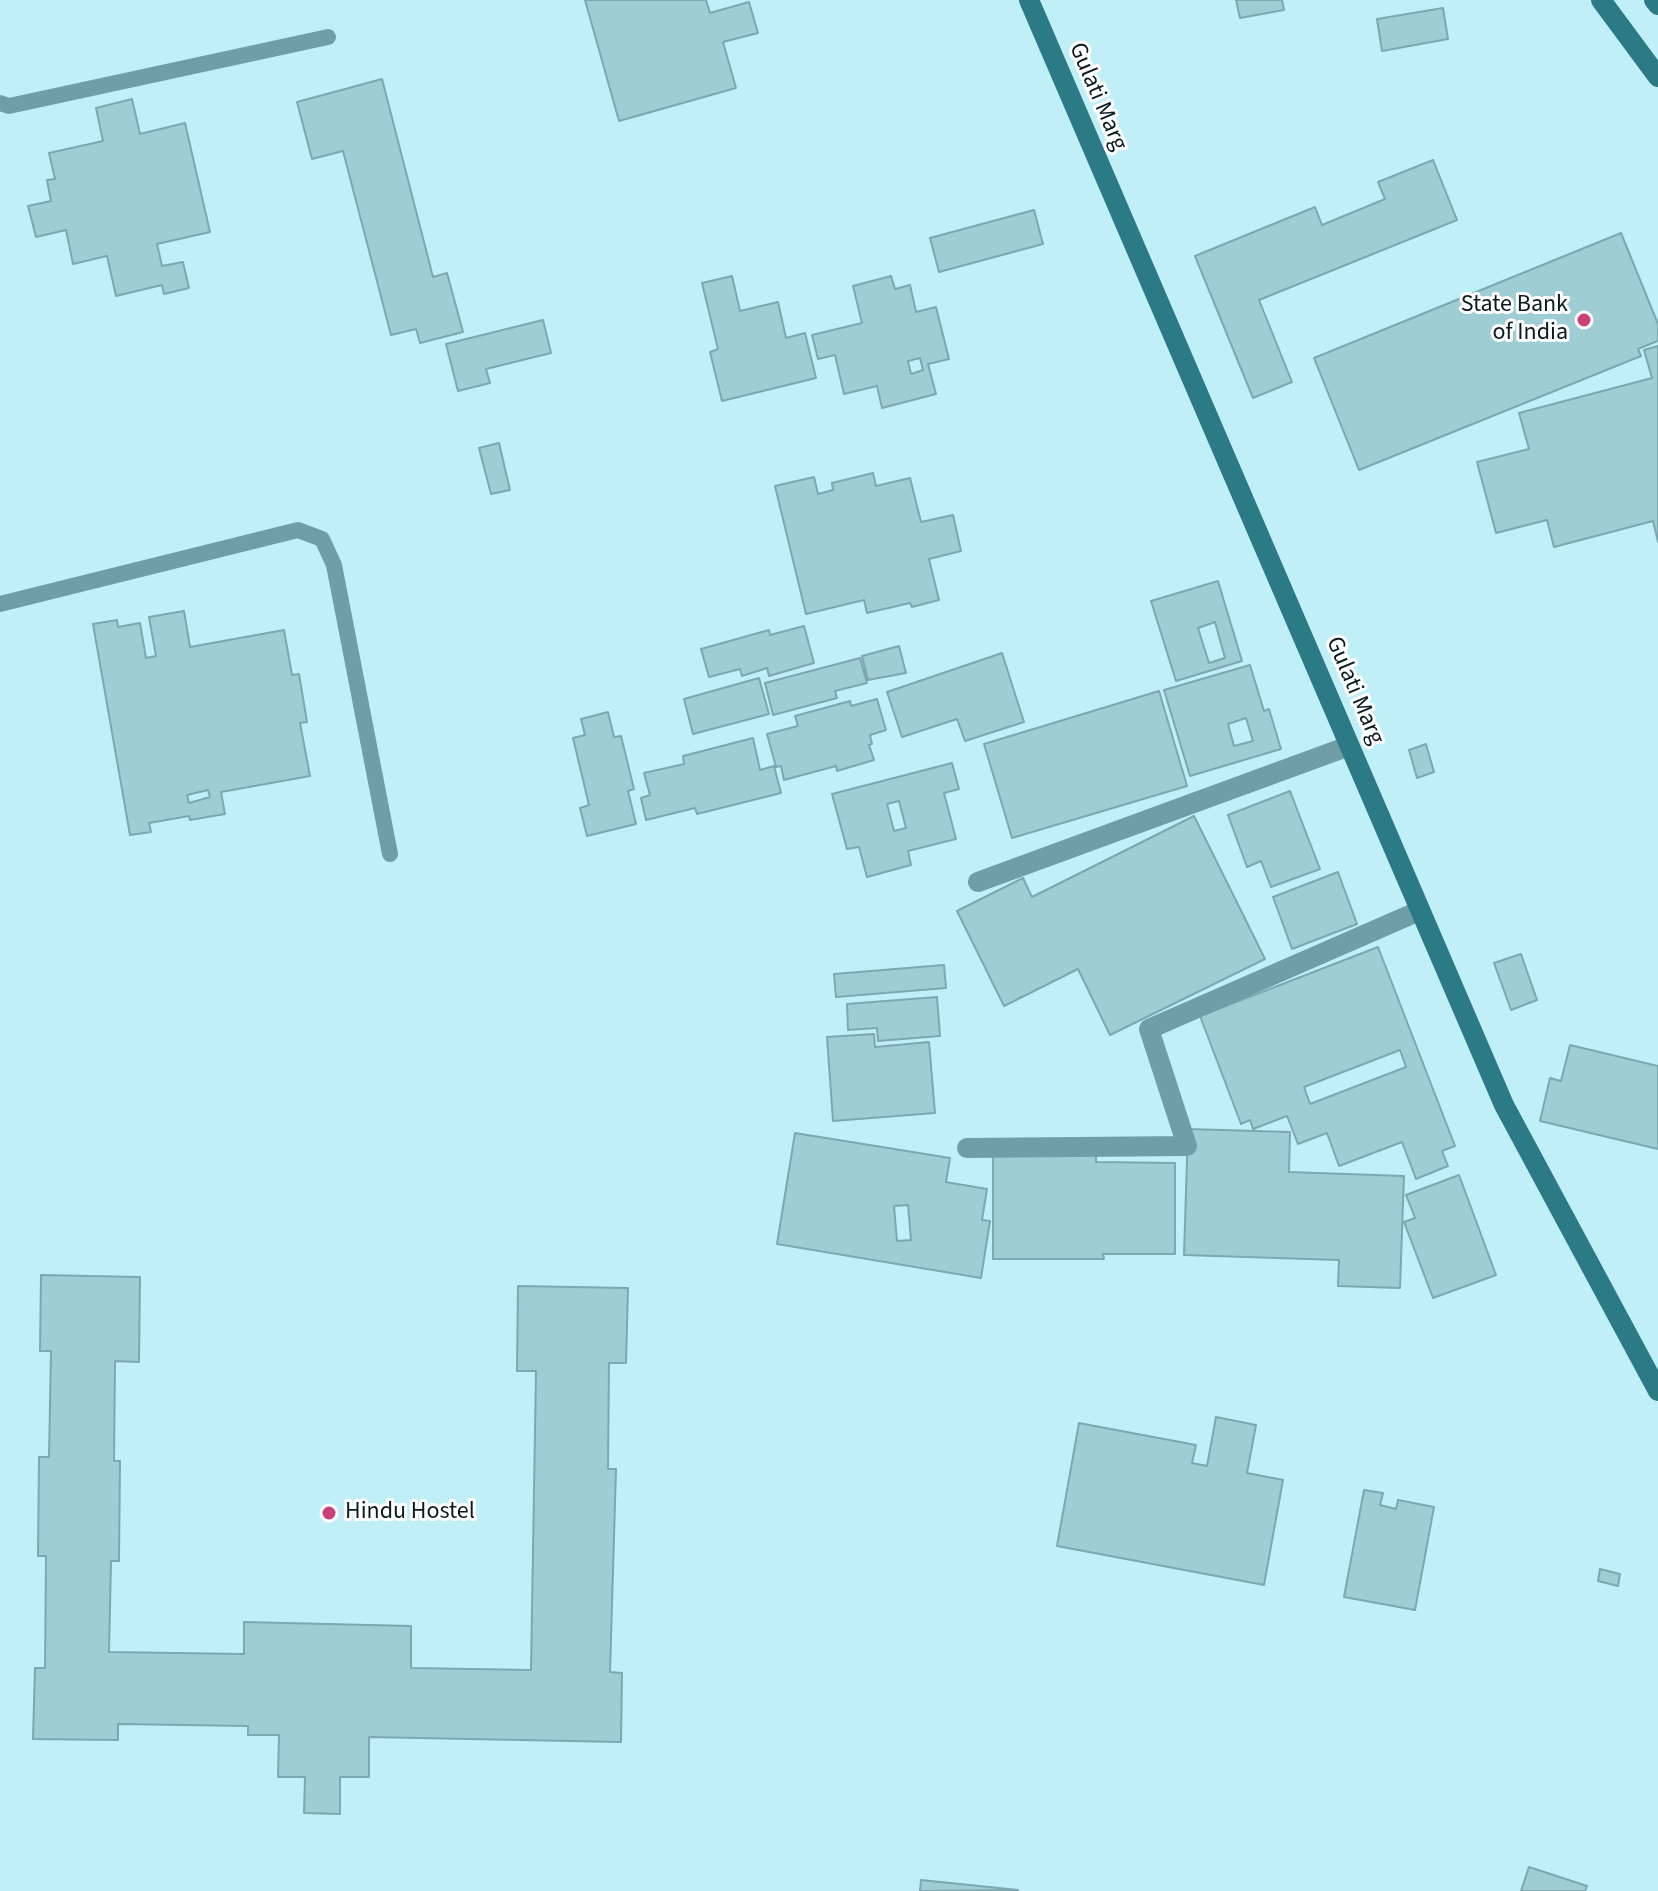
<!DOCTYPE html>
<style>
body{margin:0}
canvas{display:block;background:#c1eff7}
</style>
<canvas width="1658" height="1891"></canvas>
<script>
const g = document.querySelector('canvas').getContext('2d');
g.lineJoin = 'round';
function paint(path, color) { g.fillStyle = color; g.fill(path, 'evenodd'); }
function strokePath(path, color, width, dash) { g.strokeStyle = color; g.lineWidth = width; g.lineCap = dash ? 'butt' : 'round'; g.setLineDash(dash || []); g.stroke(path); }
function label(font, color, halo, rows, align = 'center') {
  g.font = font + ' "Source Sans 3",sans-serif'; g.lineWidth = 6; g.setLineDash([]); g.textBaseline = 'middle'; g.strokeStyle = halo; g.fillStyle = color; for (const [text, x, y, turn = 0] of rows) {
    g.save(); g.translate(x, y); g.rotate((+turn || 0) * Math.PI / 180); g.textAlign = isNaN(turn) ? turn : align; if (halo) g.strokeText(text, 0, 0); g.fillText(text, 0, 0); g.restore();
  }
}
const building = new Path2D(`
 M585 0H706L710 13 749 2 758 33 723 42 736 88 619 121Z
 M1236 0H1282L1284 10 1240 18Z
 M1443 8 1448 39 1382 51 1377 19Z
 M382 79 433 277 447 273 463 332 420 343 416 329 391 335 343 151 312 159 297 102Z
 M132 99 140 134 185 123 210 232 157 244 162 266 183 262 189 288 164 294 162 285 116 296 107 256 73 264 66 230 36 237 28 206 51 201 47 180 55 179 49 153 103 141 96 108Z
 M1433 160 1457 220 1259 300 1292 382 1253 398 1195 256 1315 207 1322 225 1385 199 1378 182Z
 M1034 210 1043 244 939 272 930 238Z
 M1621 233 1658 324V341L1638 349 1641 356 1359 470 1314 358Z
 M732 276 740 311 778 302 786 338 805 333 816 378 722 401 710 352 718 349 702 283Z
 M891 276 895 289 910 285 916 312 936 307 949 359 928 364 936 394 882 408 877 386 844 394 835 355 818 359 812 335 862 323 853 286ZM920 358 923 370 911 374 908 361Z
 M543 320 551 353 486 369 490 383 458 391 446 344Z
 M1658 346V542L1653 521 1554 547 1547 520 1496 533 1477 462 1529 449 1519 413 1652 378 1644 350Z
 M499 443 510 490 491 494 479 448Z
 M873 473 876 486 910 478 921 522 953 515 961 551 929 559 939 600 912 607 910 603 867 613 864 600 806 614 775 486 814 477 818 494 833 490 832 483Z
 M1218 581 1242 661 1176 681 1151 601ZM1215 622 1225 658 1209 663 1198 628Z
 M184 611 190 647 284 630 292 675 299 674 307 722 300 723 310 776 221 792 225 814 190 820 189 816 149 823 151 832 130 835 93 624 117 620 118 627 140 623 146 658 156 656 149 617ZM208 790 210 797 189 803 187 795Z
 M804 626 814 663 769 676 767 668 742 676 740 669 709 677 701 649 769 630 770 635Z
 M899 646 906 673 868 680 862 656Z
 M1002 653 1024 722 965 741 957 719 902 737 887 692Z
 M860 658 867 683 835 691 837 698 773 715 765 683Z
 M1250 665 1264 711 1269 709 1281 749 1190 776 1164 690ZM1246 718 1253 741 1234 746 1228 724Z
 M759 678 769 714 693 734 684 699Z
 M1159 691 1187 786 1012 838 984 744Z
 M877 699 886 730 870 735 872 744 869 745 874 760 837 771 836 766 784 780 781 766 776 767 767 734 798 726 795 716 850 701 851 706Z
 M608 712 614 737 621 736 634 789 628 791 636 824 587 836 580 808 589 805 573 738 585 735 581 719Z
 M753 738 760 770 774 766 781 793 697 814 695 808 646 820 641 798 650 795 644 773 684 764 683 756Z
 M1426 744 1434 772 1417 778 1409 750Z
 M952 763 959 789 944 793 956 839 908 851 911 865 867 877 859 847 847 849 832 794ZM899 801 906 828 894 831 887 804Z
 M1290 791 1320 869 1271 887 1261 861 1247 867 1228 815Z
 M1194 816 1265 959 1110 1035 1078 969 1004 1006 957 911 1023 878 1032 897Z
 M1338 872 1357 924 1292 949 1273 897Z
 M1378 947 1455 1146 1442 1151 1448 1166 1416 1179 1402 1142 1339 1166 1327 1133 1298 1144 1287 1116 1253 1129 1250 1120 1241 1124 1200 1016ZM1400 1050 1406 1067 1310 1104 1304 1087Z
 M1521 954 1537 1000 1511 1010 1494 963Z
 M944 965 946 988 836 997 834 974Z
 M937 997 940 1036 878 1041 877 1028 848 1030 847 1004Z
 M874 1034 875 1047 929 1042 935 1113 833 1121 827 1037Z
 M1570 1045 1658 1066V1149L1540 1121 1550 1078 1561 1081Z
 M1188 1129 1290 1132 1289 1172 1404 1176 1400 1288 1338 1286 1339 1260 1184 1255Z
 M795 1133 950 1158 946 1182 987 1189 982 1220 990 1221 981 1278 777 1244ZM908 1205 911 1240 897 1241 894 1206Z
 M993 1153 1096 1154V1162L1175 1163V1254H1103L1104 1259H993Z
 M1459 1175 1496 1275 1433 1298 1404 1222 1415 1218 1406 1195Z
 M41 1275 140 1277 139 1362 115 1361 114 1461H120L119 1561H111L109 1652 244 1654V1622L411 1626V1668L531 1670 536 1371H517L518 1286 628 1288 626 1363H609L608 1469H616L610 1672 622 1673 621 1742 369 1737V1777H340V1814L304 1813 305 1777H278L279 1735H248V1726L118 1724V1740L33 1739 35 1668H45L46 1556H38L39 1457H49L51 1351H40Z
 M1216 1417 1256 1425 1247 1473 1283 1480 1264 1585 1057 1546 1079 1423 1196 1445 1192 1463 1207 1466Z
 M1364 1490 1383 1493 1380 1505 1396 1509 1398 1500 1434 1507 1415 1610 1344 1597Z
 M1600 1569 1620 1574 1618 1586 1598 1581Z
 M1529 1867 1587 1886 1585 1891H1521Z
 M921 1880 1018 1890 920 1891Z`);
const lane = new Path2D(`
 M0 103 9 106 328 37
 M0 604 298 530 322 539 334 565 390 854`);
const street = new Path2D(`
 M978 882 1349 746
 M967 1148 1187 1146 1149 1029 1419 911`);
const secondary = new Path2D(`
 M1029 0 1504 1105 1658 1391
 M1601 0 1658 77
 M1654 0 1658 5`);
const markers = [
 [1584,320,8,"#c9407a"],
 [329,1513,8,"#c9407a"]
];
const streetNames = [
 ["Gulati Marg",1097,97,67],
 ["Gulati Marg",1354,691,67]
];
const poiNames = [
 ["State Bank",1568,306],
 ["of India",1568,334],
 ["Hindu Hostel",345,1513,"left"]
];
paint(building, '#9fcdd4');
strokePath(building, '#7ca8b0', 2);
strokePath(lane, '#6f9ea6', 16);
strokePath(street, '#6f9ea6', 20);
strokePath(secondary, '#2b7a86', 20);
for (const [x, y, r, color] of markers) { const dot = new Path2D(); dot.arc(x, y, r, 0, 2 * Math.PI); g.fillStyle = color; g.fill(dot); strokePath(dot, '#fff', 3); }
label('24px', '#091b1e', '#fff', streetNames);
label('24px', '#091b1e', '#fff', poiNames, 'right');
</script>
